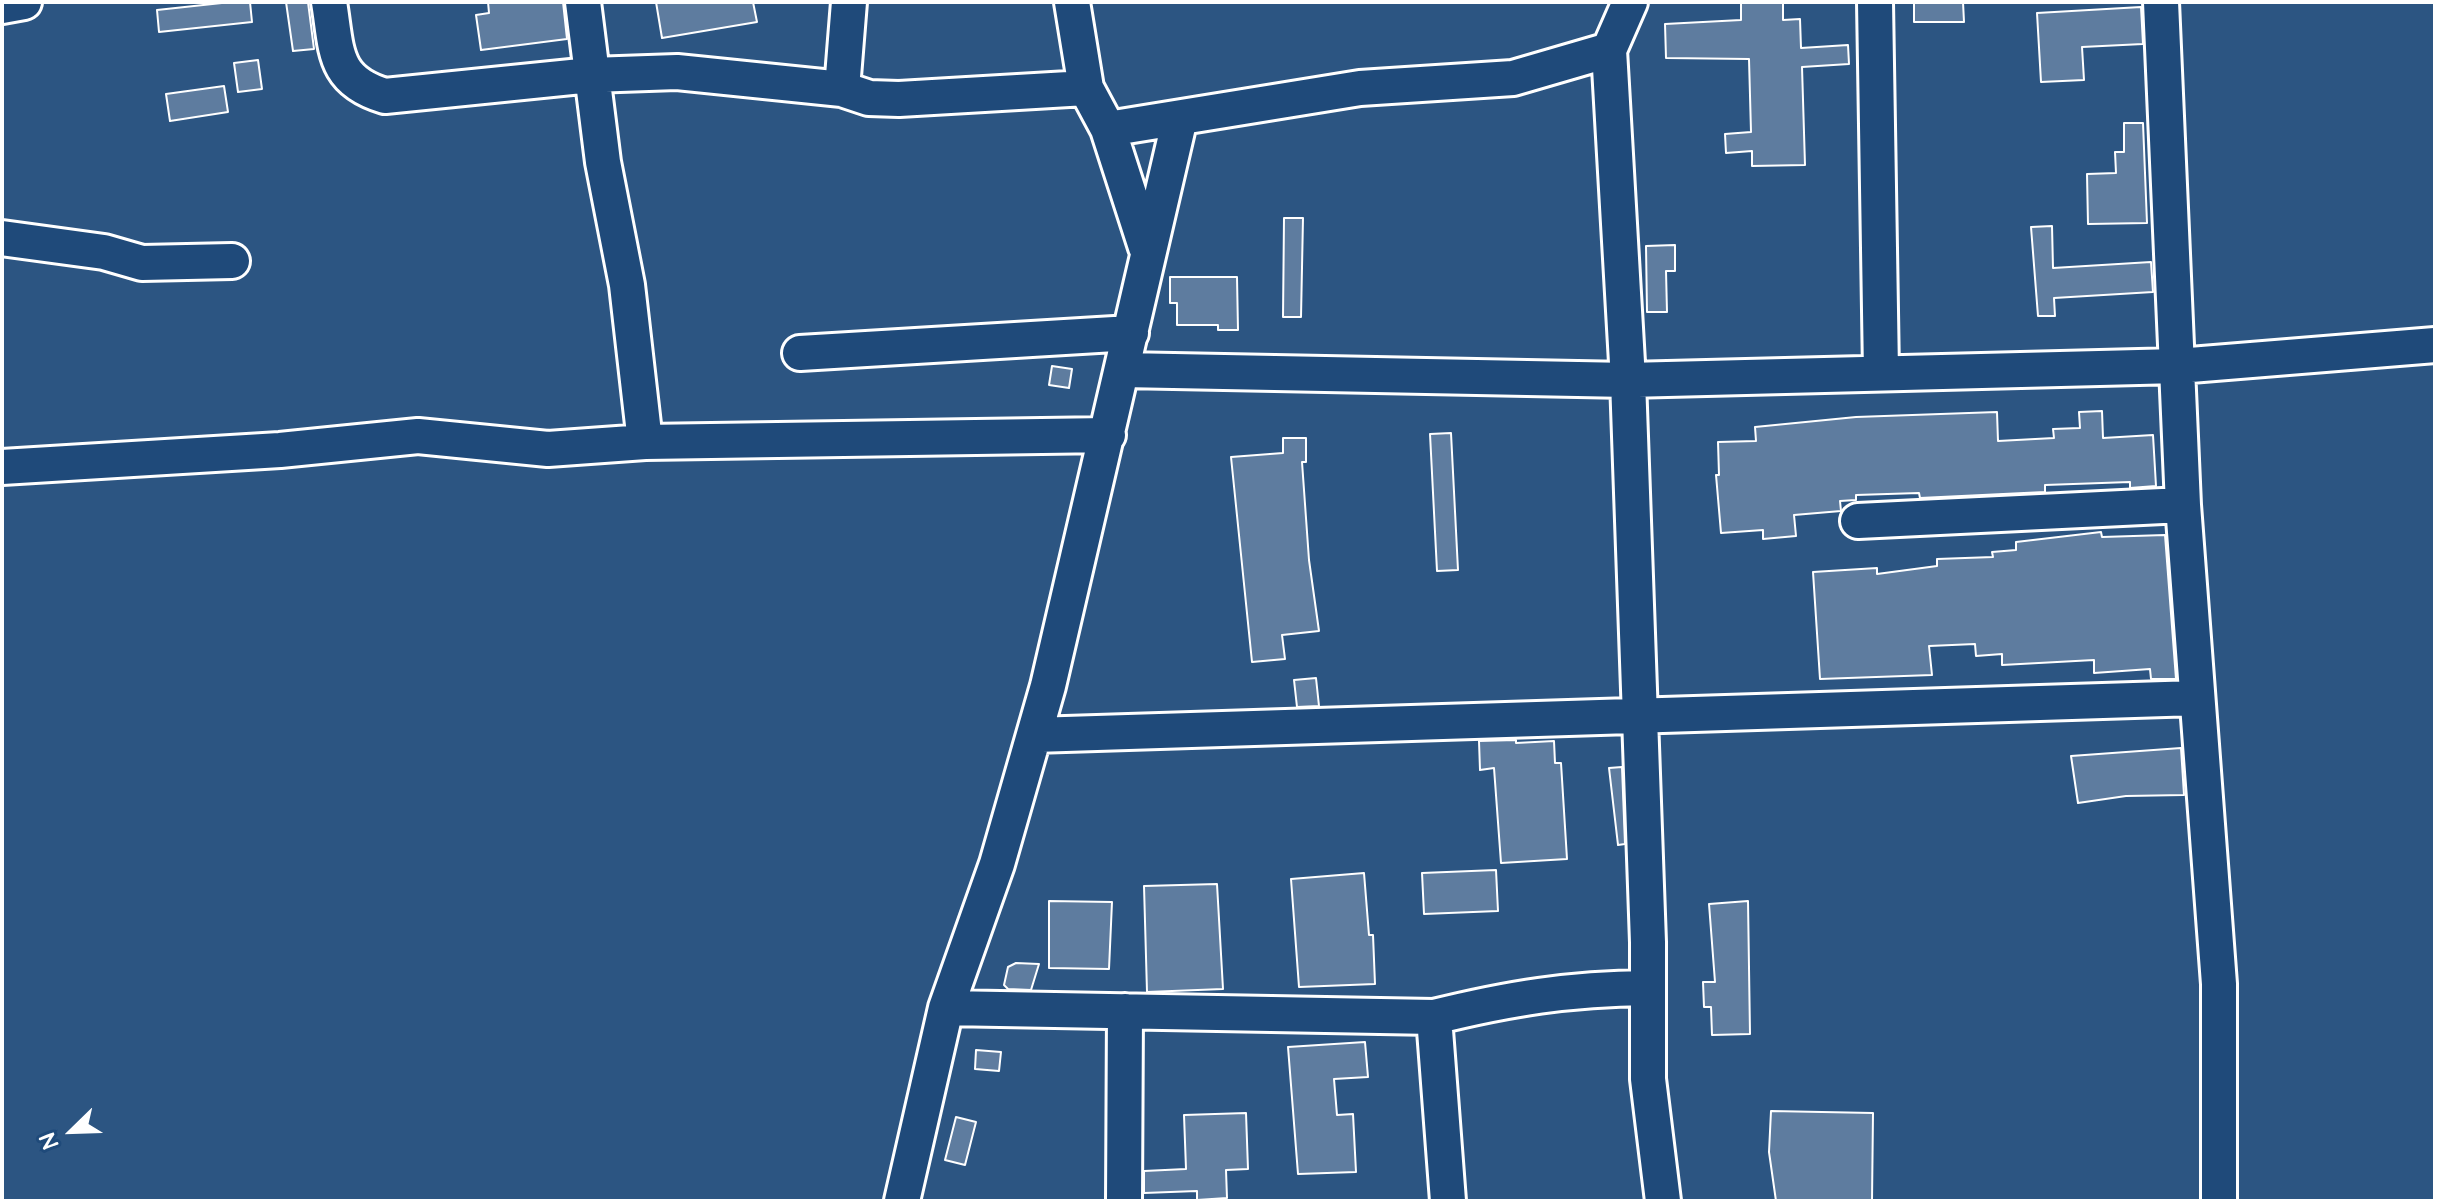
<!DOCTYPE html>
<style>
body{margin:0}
#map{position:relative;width:2437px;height:1203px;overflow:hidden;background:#2c5582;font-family:"Architects Daughter",sans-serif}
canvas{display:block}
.frame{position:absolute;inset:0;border:4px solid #fff;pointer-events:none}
.north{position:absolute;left:32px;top:1091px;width:80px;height:80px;-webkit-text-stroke:6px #1f4a7a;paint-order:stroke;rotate:247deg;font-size:22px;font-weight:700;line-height:32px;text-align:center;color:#fff}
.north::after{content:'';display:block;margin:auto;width:28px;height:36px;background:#fff;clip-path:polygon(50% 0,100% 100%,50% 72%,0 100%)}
</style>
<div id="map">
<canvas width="2437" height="1203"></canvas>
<div class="frame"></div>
<div class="north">N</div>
</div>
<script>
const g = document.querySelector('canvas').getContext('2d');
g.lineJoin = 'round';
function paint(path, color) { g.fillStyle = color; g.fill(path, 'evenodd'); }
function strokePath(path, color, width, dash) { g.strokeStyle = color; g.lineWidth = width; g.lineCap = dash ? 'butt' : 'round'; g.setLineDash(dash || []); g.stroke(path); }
const building = new Path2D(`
 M231 2H250L252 22 159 32 157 10Z
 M286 2H308L314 49 293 51Z
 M488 2H563L567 39 481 50 476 15 489 13Z
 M656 2H753L757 22 662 38Z
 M1741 2H1783V20L1800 19 1801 48 1848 45 1849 64 1802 67 1805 165 1752 166V151L1726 153 1725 134 1751 132 1749 59 1666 58 1665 24 1741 20Z
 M1914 2H1963L1964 22H1914Z
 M2141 7 2143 44 2082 47 2084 80 2041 82 2037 13Z
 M258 60 262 89 238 92 234 63Z
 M224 86 228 112 170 121 166 94Z
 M2124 123H2143L2147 223 2088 224 2087 174 2116 173 2115 152H2124Z
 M1284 218H1303L1301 317H1283Z
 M2052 226 2053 268 2151 262 2153 292 2054 298 2055 316H2038L2031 227Z
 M1675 245V271H1666L1667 312H1647L1646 246Z
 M1170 277H1237L1238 330H1218V325H1177V303H1170Z
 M1052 366 1072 369 1069 388 1049 385Z
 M2102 411 2103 438 2153 435 2156 486 2130 488V482L2045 485V492L1920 498 1919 493 1856 495V500L1840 501 1841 511 1794 515 1796 536 1763 539V530L1721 533 1716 475H1719L1718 442 1756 441 1755 427 1856 417 1997 412 1998 441 2054 438 2053 429 2080 428 2079 412Z
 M1451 433 1458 570 1437 571 1430 434Z
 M1283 438H1306V462H1302L1309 560 1319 631 1282 635 1285 659 1252 662 1231 457 1283 453Z
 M2101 532 2102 537 2165 535 2176 679H2151L2150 669 2094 673V660L2002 665V654L1976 656 1975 644 1929 646 1932 675 1820 679 1813 572 1877 568V574L1937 566V559L1993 557 1992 552 2016 550V542Z
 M1316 678 1319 706 1297 707 1294 680Z
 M1516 740V743L1554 741 1555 763H1561L1567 859 1501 863 1494 768 1480 770 1479 741Z
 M2181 748 2184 795 2126 796 2078 803 2071 756Z
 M1622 767 1625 844 1618 845 1609 768Z
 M1496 870 1498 911 1424 914 1422 873Z
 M1364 873 1369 935H1373L1375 984 1299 987 1291 879Z
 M1217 884 1223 989 1147 992 1144 886Z
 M1049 901 1112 902 1109 969 1049 968Z
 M1748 901 1750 1034 1712 1035 1711 1007H1704L1703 982H1715L1709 904Z
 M1016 963 1039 964 1031 990 1008 989 1004 985 1008 967Z
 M1365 1042 1368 1077 1334 1079 1337 1115 1353 1114 1356 1172 1298 1174 1288 1047Z
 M976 1050 1001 1052 999 1071 975 1069Z
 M1771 1111 1873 1113 1872 1201H1776L1769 1152Z
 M1246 1113 1248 1169 1226 1170 1227 1198 1197 1200V1191L1144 1193V1171L1186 1169 1184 1115Z
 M956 1117 976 1122 965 1165 945 1160Z`);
const minor = new Path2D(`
 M329 2C337 50 332 80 385 96L591 75 677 72 842 89 869 98 899 99 1086 88
 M583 2 603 162 627 285 645 442
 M1072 2 1086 88 1108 129 1146 247
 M1875 2 1881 372
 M2161 2 2183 505 2219 984V1201
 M2 6 24 2
 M1609 50 1628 380 1648 942V1079L1663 1201
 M842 89 849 2
 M1108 129 1360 88 1513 78 1609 50 1630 2
 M2 238 104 252 142 263 232 261
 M800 353 1131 333
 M1123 370 1628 380 2178 366 2435 345
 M2 467 280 450 418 436 548 449 645 442 1108 435
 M1858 521 2183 505
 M1034 735 2197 698
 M946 1008 1434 1017 1448 1201
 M1434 1017C1511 998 1568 989 1648 988
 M902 1201 946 1008 997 864 1048 686 1180 118
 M1124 1201 1125 1011`);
paint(building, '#5e7c9f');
strokePath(building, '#fff', 2);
strokePath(minor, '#fff', 40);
strokePath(minor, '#1f4a7a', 34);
</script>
